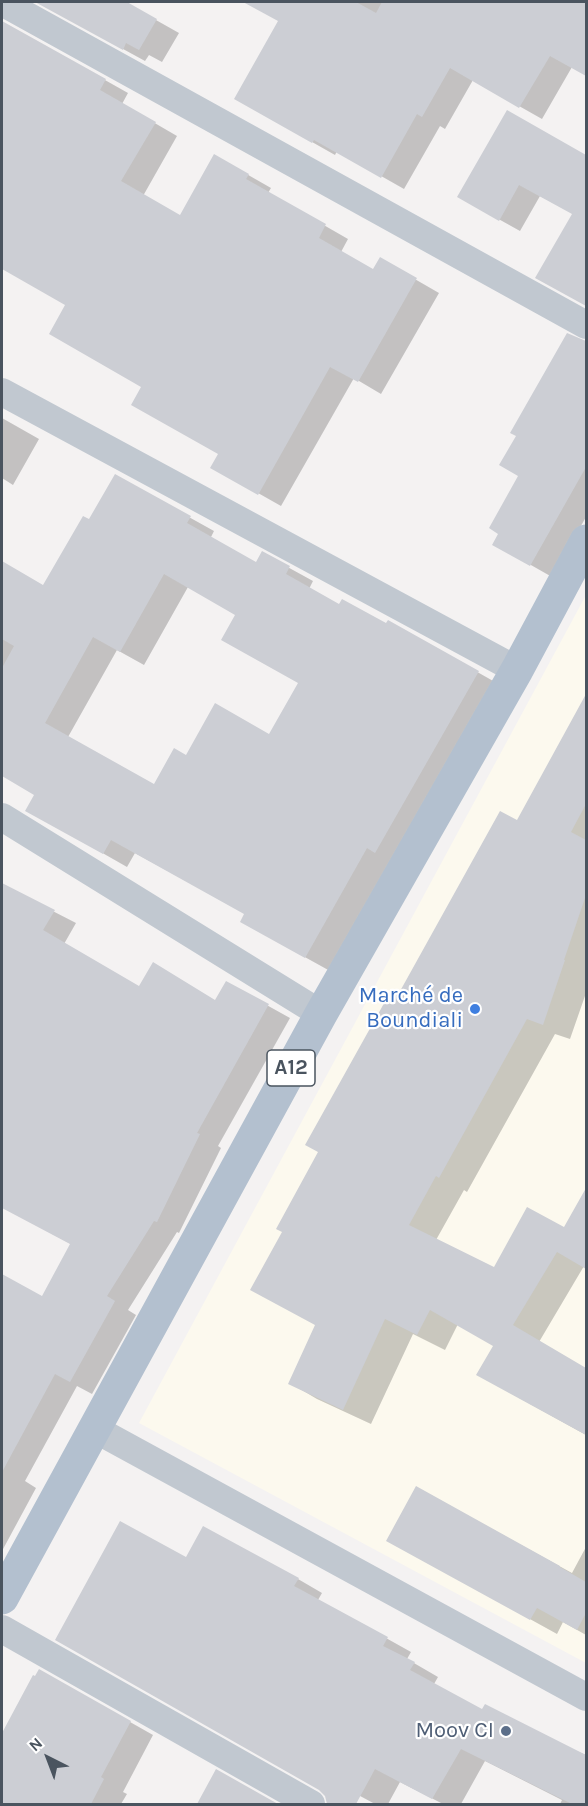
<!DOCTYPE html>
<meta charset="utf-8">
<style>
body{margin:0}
#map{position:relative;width:588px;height:1806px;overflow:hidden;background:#f4f2f2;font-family:Karla,sans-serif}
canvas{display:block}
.frame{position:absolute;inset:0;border:3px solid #4a545f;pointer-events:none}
.north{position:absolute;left:18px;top:1728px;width:60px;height:60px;-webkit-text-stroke:4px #fff;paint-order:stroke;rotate:318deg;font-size:16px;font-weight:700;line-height:24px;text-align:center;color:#4a545f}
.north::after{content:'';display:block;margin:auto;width:21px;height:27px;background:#4a545f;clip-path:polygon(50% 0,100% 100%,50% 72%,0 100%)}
</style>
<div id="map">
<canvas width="588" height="1806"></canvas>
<div class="frame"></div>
<div class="north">N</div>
</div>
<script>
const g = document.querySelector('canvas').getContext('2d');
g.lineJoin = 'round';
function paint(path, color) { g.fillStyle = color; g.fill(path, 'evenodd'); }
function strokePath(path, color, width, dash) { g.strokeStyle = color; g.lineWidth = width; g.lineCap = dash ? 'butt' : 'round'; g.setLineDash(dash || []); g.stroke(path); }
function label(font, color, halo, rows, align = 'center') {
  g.font = font + ' Karla,sans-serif'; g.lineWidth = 4.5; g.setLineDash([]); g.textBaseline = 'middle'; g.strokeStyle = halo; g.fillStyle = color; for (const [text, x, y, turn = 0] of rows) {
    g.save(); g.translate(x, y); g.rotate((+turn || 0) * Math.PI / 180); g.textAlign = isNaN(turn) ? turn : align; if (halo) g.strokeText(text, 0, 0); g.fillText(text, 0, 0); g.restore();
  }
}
const commercial = new Path2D(`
 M586 595V1663L139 1423Z`);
const shadow = new Path2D(`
 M37 2H124L179 33 162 62 149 55 145 61Z
 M258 2H586V75L572 67 542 119 473 80 445 129 440 126 404 189 337 151 335 155 236 99 280 21 255 7Z
 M2 22 128 93 122 104 177 136 143 196 180 217 215 156 271 188 268 193 348 239 341 252 374 271 380 259 439 293 381 394 354 378 281 506 212 467 220 453 143 386 67 305 2 267Z
 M507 112 586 156V305L537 278 574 214 540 196 520 231 459 197Z
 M577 341 586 343V517L552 577 494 544 500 533 520 476Z
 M2 418 39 439 13 485 2 478Z
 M115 476 214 531 211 537 256 564 262 553 313 581 309 589 340 606 387 625 389 622 502 686 330 971 265 935 246 914 135 853 127 867 27 810 36 794 2 774V563L44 587 89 521ZM188 587 237 614 300 683 269 736 186 757 154 786 68 737 117 650 144 665Z
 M586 697V993L570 1039 555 1034 467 1192 464 1190 436 1240 494 1269 565 1229 581 1202 586 1205V1268L584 1266 539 1342 586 1370V1435L505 1390 495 1345 458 1324 445 1350 413 1334 371 1424 317 1399 290 1383 317 1325 284 1232 320 1152 399 995 518 822Z
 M2 885 76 923 64 944 139 987 216 1001 227 983 290 1018 218 1146 221 1148 179 1233 177 1232 128 1310 136 1315 92 1394 77 1386 25 1481 36 1488 2 1551V1276L42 1298 71 1244 2 1207Z
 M417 1488 572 1573 586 1547V1635L563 1622 557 1634 414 1555Z
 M186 1559 298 1579 322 1593 318 1600 411 1652 407 1659 438 1677 434 1684 483 1711 586 1755V1804H560L562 1800 485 1761 461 1804H443L400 1782 388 1804H375L321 1775Z
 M40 1671 153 1735 123 1792 127 1794 121 1804H2V1736L34 1677 36 1678Z
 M217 1771 275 1804H216L213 1803Z`);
const building = new Path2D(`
 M35 2H127L157 19 139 50 126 43 123 50Z
 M243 2H356L376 13 382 2H586V76L550 56 519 108 450 68 422 117 417 114 381 178 314 140 312 143 234 99 278 21Z
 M2 21 106 79 100 90 156 122 121 181 180 215 214 154 249 174 246 179 326 224 319 238 373 269 380 257 417 278 358 382 330 367 258 495 210 468 218 454 131 405 141 387 49 334 65 305 2 269Z
 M507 110 586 155V306L535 278 572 214 519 185 499 221 457 197Z
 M567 333 586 341V467L530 566 492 545 498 534 489 528 518 476 499 465 516 436 510 433Z
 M115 474 191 516 187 523 256 562 262 551 290 566 286 574 339 604 342 599 386 623 388 620 479 671 375 853 367 848 305 958 240 922 244 914 111 840 103 854 25 811 34 795 2 776V668L14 646 2 639V561L43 585 83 516 89 519ZM164 574 235 615 221 640 298 683 269 734 215 703 186 755 174 748 154 784 45 723 93 637 120 652Z
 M586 694V804L571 832 586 840V895L564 960H565L543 1025 527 1019 439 1178 436 1176 409 1225 494 1267 527 1207 564 1227 586 1188V1269L557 1252 513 1325 586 1368V1435L476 1375 493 1346 430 1310 417 1335 385 1319 343 1410 288 1384 315 1325 250 1290 282 1232 276 1229 318 1152 305 1145 392 989 399 993 500 811 517 820Z
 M2 883 55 910 43 930 139 986 153 962 215 1000 226 981 269 1004 197 1133 200 1134 157 1222 154 1221 107 1296 115 1301 70 1382 55 1374 2 1472V1274L42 1296 70 1244 2 1208Z
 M416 1486 560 1566V1567L586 1582V1613L577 1630 537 1608 530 1620 386 1541Z
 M120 1521 186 1557 203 1526 299 1578 294 1586 388 1637 383 1646 415 1662 410 1670 482 1709 485 1704 586 1755V1804H572L461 1749 432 1799 375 1769 356 1804H327L325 1796 319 1790 55 1640Z
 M39 1669 131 1721 101 1777 104 1779 91 1804H2V1733L33 1675 35 1676Z
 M216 1769 278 1804H197Z`);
const minor = new Path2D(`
 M2 2 586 325
 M2 392 517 670
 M2 817 321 1014
 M93 1428 586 1697
 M2 1629 311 1804`);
const primary = new Path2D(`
 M2 1598 321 1014 517 670 586 541`);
const markers = [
 [475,1009,6,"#3f7fe0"],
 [506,1731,6,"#5c6f8a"]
];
const shields = [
 [291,1068,48]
];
const shieldNames = [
 ["A12",291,1068]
];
const shopNames = [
 ["Marché de",463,996],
 ["Boundiali",463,1021]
];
const serviceNames = [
 ["Moov CI",494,1731]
];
paint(commercial, '#fcf9ee');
paint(shadow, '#0003');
paint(building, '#ccced4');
strokePath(minor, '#c1c8d0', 28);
strokePath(primary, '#b3c0cf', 33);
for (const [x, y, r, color] of markers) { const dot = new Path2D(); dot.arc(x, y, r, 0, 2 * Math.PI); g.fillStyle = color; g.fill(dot); strokePath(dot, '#fff', 2); }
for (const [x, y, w] of shields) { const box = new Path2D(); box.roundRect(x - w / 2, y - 18, w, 36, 4.5); g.fillStyle = '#fff'; g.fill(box); strokePath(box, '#4a545f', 1.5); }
label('bold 21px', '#4a545f', null, shieldNames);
label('22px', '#366cbe', '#fff', shopNames, 'right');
label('22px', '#4e5e75', '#fff', serviceNames, 'right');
</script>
